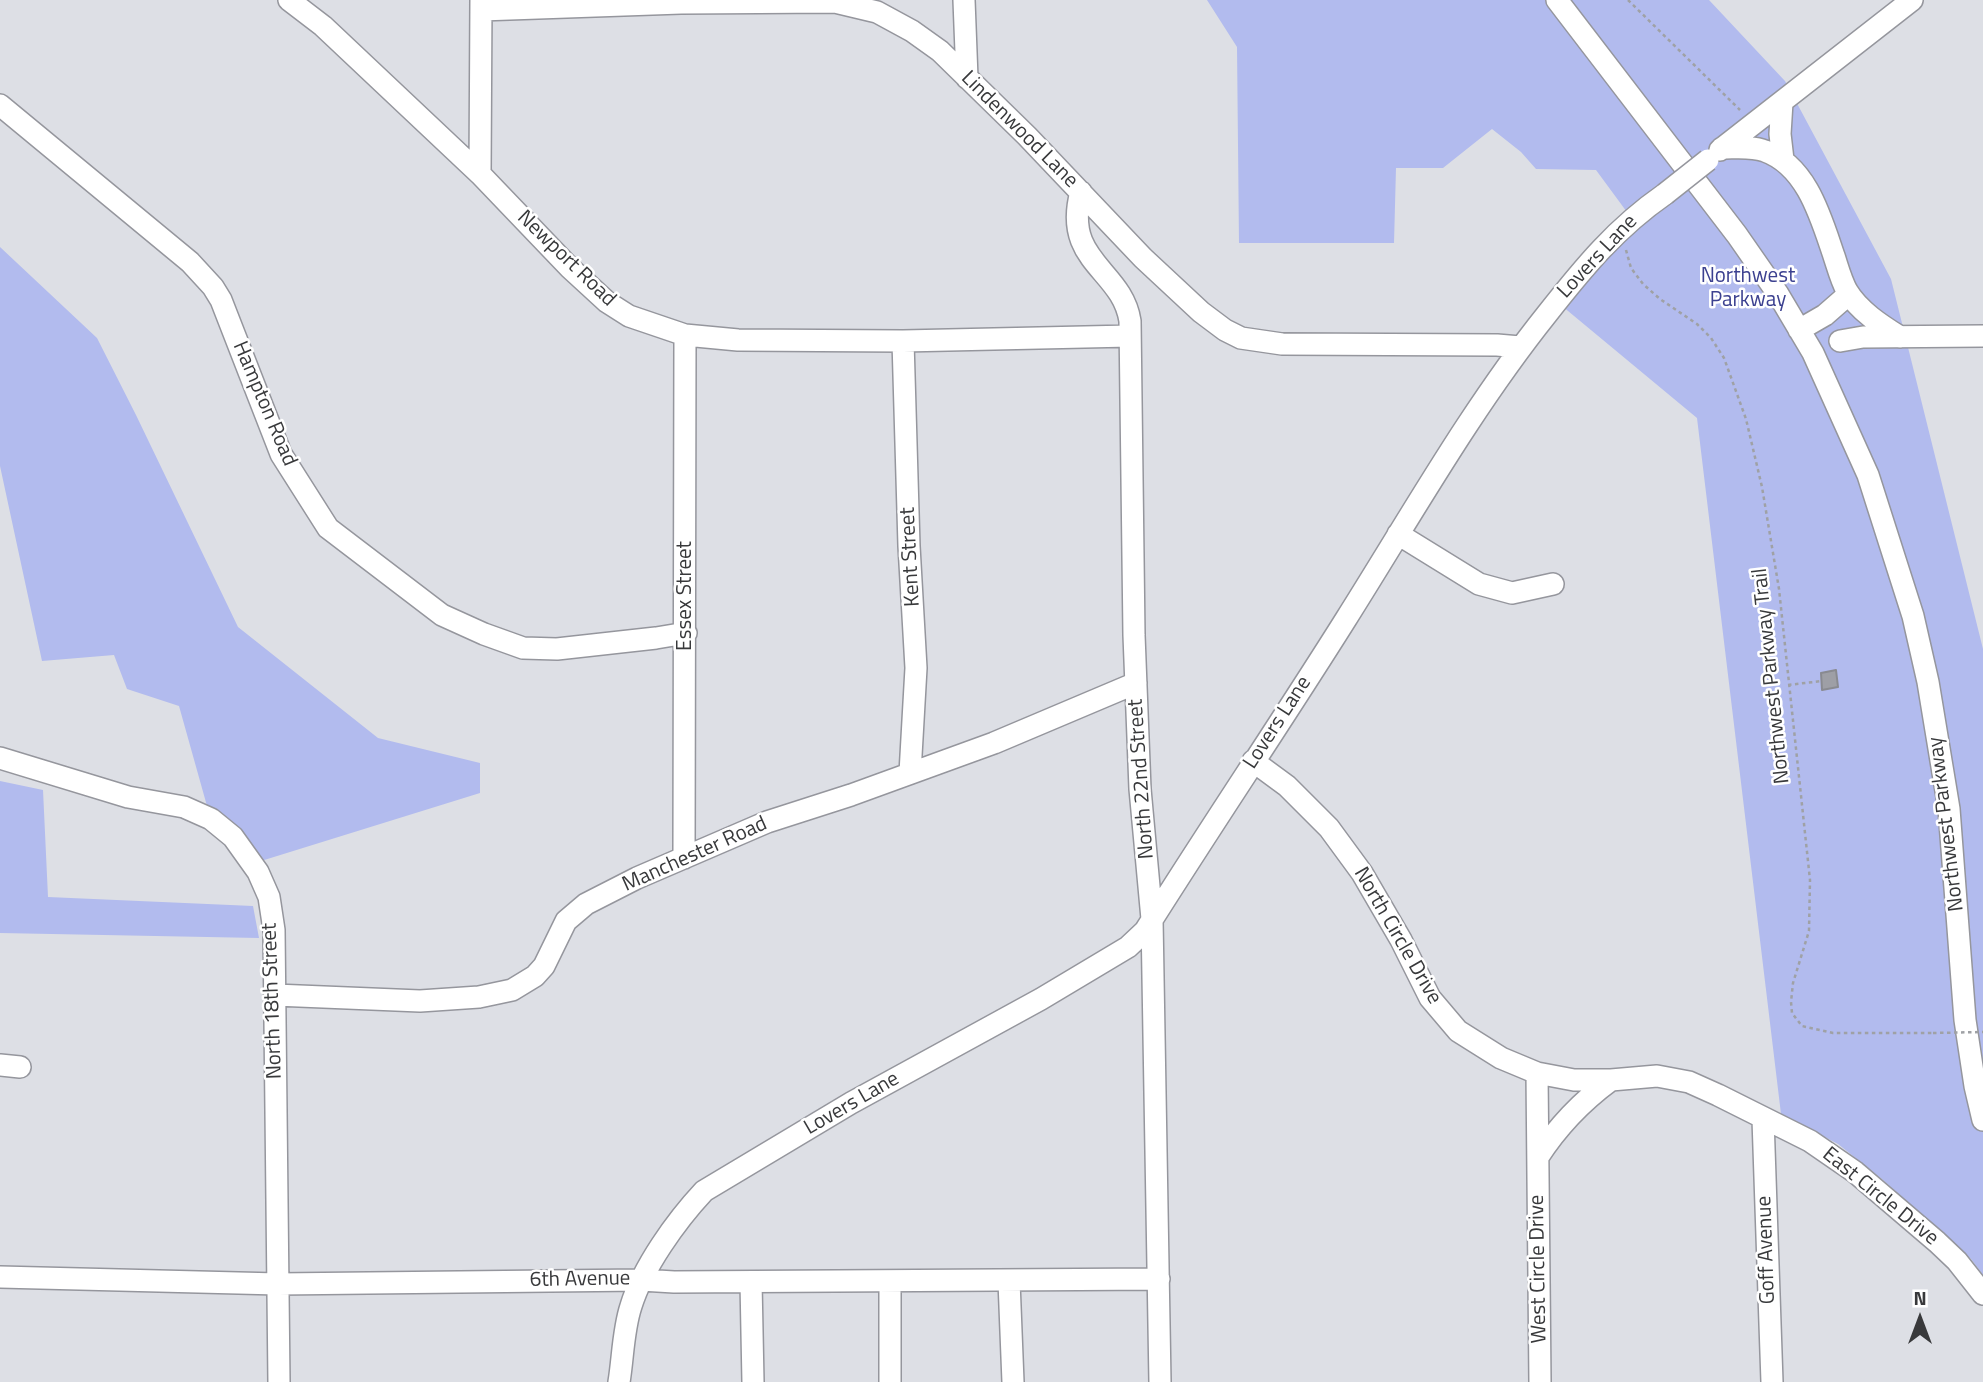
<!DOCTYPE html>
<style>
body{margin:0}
#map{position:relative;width:1983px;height:1382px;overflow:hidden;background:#dddfe5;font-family:"Titillium Web",sans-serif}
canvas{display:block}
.north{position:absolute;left:1885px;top:1284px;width:70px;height:70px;-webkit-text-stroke:5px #fff;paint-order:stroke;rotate:0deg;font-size:19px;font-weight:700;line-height:28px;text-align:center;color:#38393b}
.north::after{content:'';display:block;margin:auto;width:24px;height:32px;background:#38393b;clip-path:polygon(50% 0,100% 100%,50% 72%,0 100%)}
</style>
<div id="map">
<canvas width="1983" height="1382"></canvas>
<div class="north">N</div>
</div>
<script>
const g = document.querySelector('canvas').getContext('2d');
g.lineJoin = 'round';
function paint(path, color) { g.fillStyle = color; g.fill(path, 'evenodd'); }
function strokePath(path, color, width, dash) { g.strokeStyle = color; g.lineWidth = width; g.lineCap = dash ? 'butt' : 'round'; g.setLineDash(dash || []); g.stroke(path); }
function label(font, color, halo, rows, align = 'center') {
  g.font = font + ' "Titillium Web",sans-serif'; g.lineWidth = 5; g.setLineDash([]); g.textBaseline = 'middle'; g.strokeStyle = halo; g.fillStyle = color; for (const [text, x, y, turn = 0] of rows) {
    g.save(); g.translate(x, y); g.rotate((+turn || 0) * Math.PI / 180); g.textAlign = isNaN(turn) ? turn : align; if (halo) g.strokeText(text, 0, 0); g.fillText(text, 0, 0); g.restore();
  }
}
const green = new Path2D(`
 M1207 0H1709L1785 81 1891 279 1983 649V1275L1971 1259 1883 1180 1838 1144 1781 1114 1697 418 1562 306 1635 223 1596 170 1536 169 1521 152 1492 129 1443 168H1396L1394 243H1239L1237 47Z
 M0 247 97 338 136 415 238 627 378 738 480 763V793L261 861C245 834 236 819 207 806L179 706 127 689 114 655 42 661 0 466Z
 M0 781 43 790 48 897 253 906 259 938 0 933Z`);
const building = new Path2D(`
 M1836 670 1838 687 1822 690 1821 673Z`);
const path = new Path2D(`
 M1628 0 1740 110
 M1626 250 1631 268 1643 284 1660 299 1697 324 1711 338 1724 358 1746 419 1762 487 1779 589 1810 880 1809 931 1793 983 1791 1002 1792 1013 1802 1026 1833 1033H1933
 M1788 685 1822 681`);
const minor = new Path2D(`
 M289 0 323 26 480 174 570 268 607 302 629 316 685 335 738 340 903 341 1130 336
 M964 0 967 78
 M1557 0 1737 235 1778 294 1813 353 1868 475 1913 616 1928 682 1949 809 1965 1020 1975 1086 1983 1120
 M481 10 681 3 835 2 877 12 912 31 940 51 1027 136 1143 258 1201 312 1225 330 1241 338 1282 344 1497 345 1520 347
 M1782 102 1780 134 1783 160
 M0 105 190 262 213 287 221 300 281 454 328 528 442 615 484 634 523 648 557 649 656 638 686 633
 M1722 148C1736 148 1752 146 1765 151 1807 166 1821 218 1834 256 1838 268 1841 280 1847 291 1859 311 1881 325 1900 337
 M1720 150 1912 0
 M480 174 481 0
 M1081 192C1062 262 1122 269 1130 321L1134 635 1140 789 1152 919 1160 1382
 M1799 330 1825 315 1849 294
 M903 341 909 546 916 668 910 773
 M1840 341 1863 337 1983 336
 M1398 534 1479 584 1512 593 1553 584
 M0 758 128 797 184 807 211 819 233 837 258 872 269 897 274 930 279 1382
 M1253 761 1287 786 1329 828 1362 873 1401 940 1430 998 1458 1031 1501 1058 1537 1073 1574 1080H1611L1657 1076 1689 1082 1718 1095 1810 1141 1855 1172 1937 1242 1957 1261 1983 1294
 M684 858 685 335
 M275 995 420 1001 479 997 512 990 535 976 544 966 566 921 586 904 637 878 767 822 851 795 994 743 1136 683
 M0 1065 20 1067
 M1537 1073 1540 1382
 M1763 1119 1772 1382
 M1538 1157C1558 1126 1581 1102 1611 1080
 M0 1277 278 1284 641 1280 674 1282 1159 1279
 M1009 1281 1013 1382
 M751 1282 753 1382
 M619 1382C623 1358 623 1330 631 1306 643 1267 676 1221 704 1191L851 1103 1041 999 1128 947 1145 931C1211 826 1280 724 1346 619 1411 516 1471 409 1547 314 1584 267 1616 228 1665 194
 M890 1382V1282`);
const pathBridge = new Path2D(`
 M1933 1033 1983 1032`);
const minorBridge = new Path2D(`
 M1665 194 1708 160`);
const streetNames = [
 ["Lindenwood Lane",1019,130,45],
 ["Lovers Lane",1598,257,-47],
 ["Newport Road",566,259,44],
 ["Hampton Road",264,404,67],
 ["Kent Street",911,557,-93],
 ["Essex Street",686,596,-90],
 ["Northwest Parkway Trail",1772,676,-96],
 ["Lovers Lane",1278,723,-57],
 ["North 22nd Street",1142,779,-94],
 ["Northwest Parkway",1947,824,-97],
 ["Manchester Road",695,855,-24],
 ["North Circle Drive",1397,936,60],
 ["North 18th Street",273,1001,-92],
 ["Lovers Lane",852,1104,-30],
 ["East Circle Drive",1880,1197,39],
 ["Goff Avenue",1767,1250,-92],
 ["West Circle Drive",1539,1269,-91],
 ["6th Avenue",580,1280,-1]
];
const parkNames = [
 ["Northwest",1748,277],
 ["Parkway",1748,301]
];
paint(green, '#b2bbee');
paint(building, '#9e9fa6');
strokePath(building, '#898a90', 2);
strokePath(minor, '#95969d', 24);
strokePath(path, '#9fa1a5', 2.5, [3.5, 3.5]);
strokePath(minor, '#fff', 21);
strokePath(minorBridge, '#95969d', 24, []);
strokePath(pathBridge, '#9fa1a5', 2.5, [3.5, 3.5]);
strokePath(minorBridge, '#fff', 21);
label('21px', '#38393b', '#fff', streetNames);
label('21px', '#3c4190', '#fff', parkNames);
</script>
